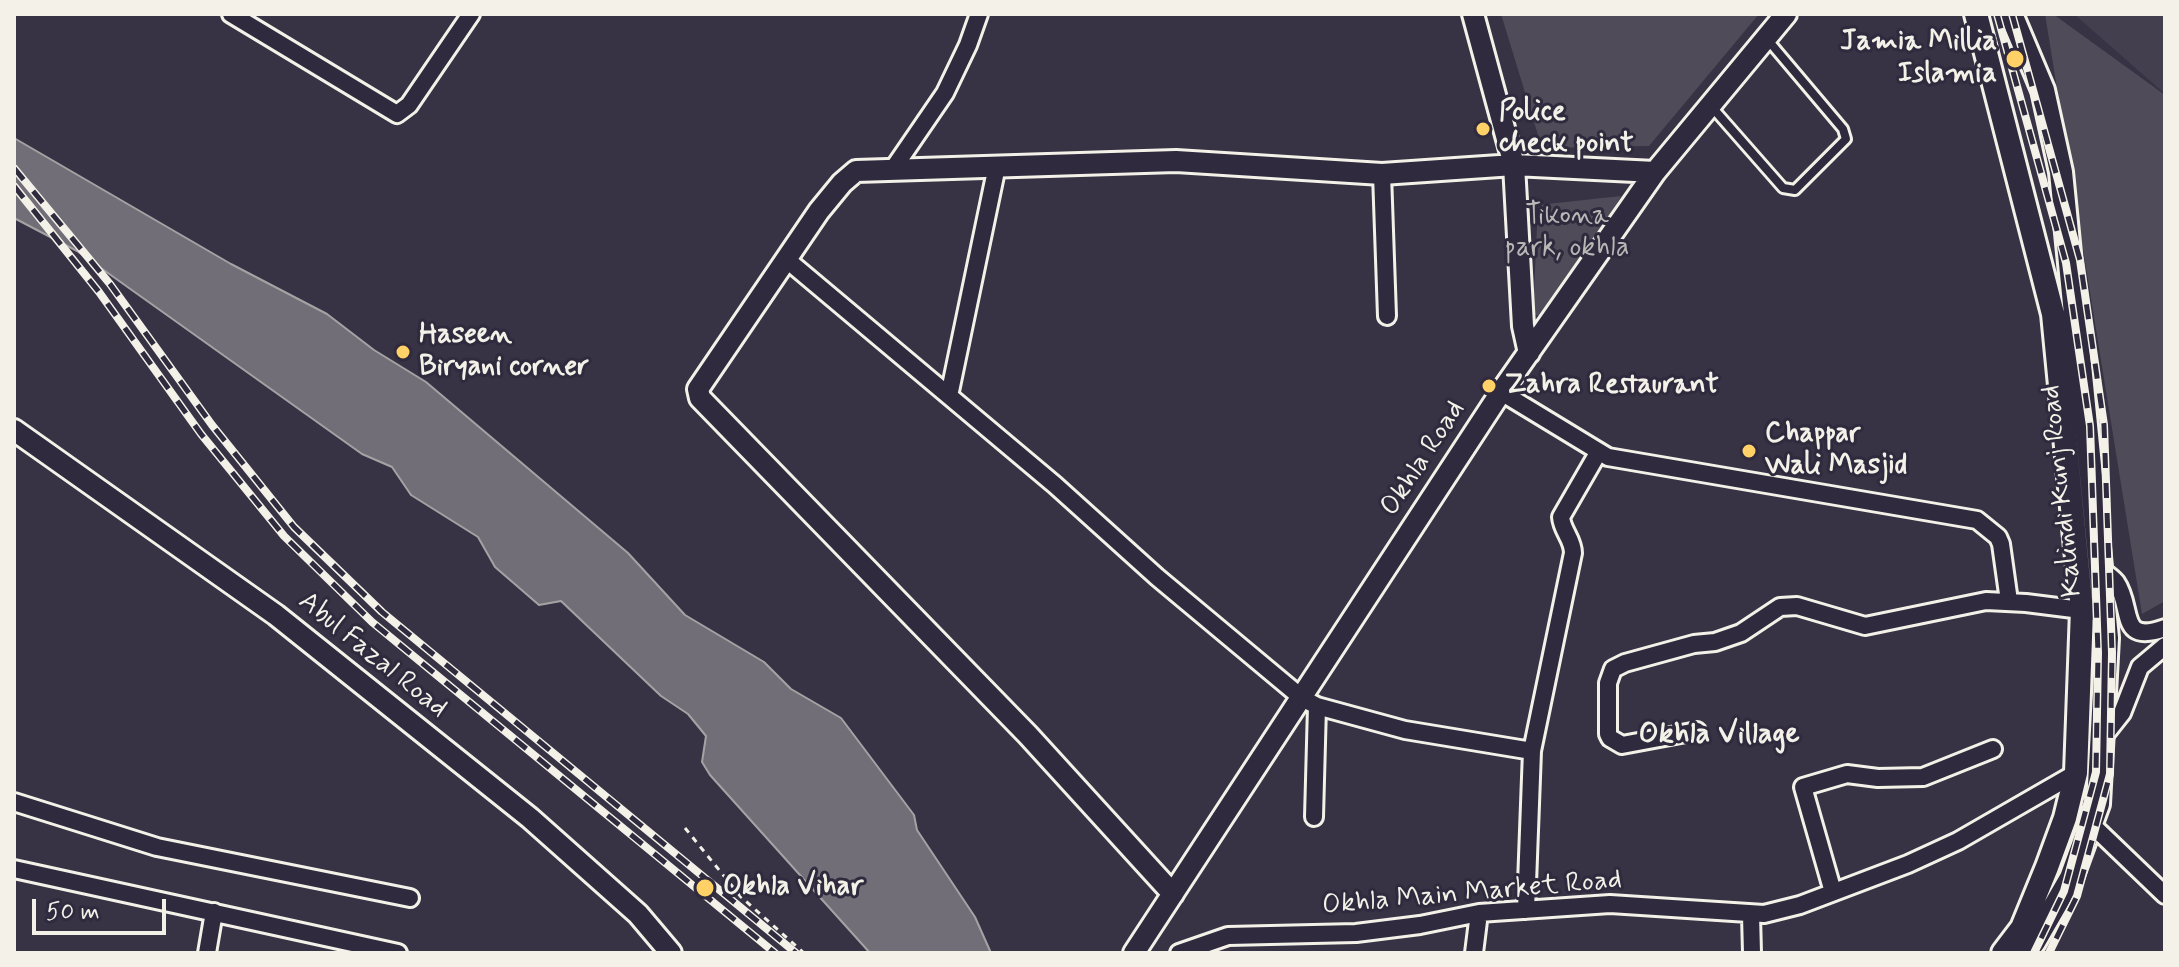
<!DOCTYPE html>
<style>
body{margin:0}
#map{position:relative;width:2179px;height:967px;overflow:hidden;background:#373244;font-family:Mynerve,sans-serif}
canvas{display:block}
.frame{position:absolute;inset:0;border:16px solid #f4f1e8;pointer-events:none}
.scale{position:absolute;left:32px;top:899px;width:134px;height:36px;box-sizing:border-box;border:4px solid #f4f1e8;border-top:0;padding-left:10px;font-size:24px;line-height:28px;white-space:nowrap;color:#f4f1e8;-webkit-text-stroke:6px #2f2a3d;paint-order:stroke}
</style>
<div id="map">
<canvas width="2179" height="967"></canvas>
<div class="frame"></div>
<div class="scale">50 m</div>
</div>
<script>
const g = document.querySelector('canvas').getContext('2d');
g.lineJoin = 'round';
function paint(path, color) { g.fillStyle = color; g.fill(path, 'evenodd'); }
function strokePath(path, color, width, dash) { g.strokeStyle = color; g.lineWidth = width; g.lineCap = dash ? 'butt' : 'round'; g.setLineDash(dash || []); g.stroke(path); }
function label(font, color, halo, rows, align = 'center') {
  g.font = font + ' Mynerve,sans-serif'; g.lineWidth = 6; g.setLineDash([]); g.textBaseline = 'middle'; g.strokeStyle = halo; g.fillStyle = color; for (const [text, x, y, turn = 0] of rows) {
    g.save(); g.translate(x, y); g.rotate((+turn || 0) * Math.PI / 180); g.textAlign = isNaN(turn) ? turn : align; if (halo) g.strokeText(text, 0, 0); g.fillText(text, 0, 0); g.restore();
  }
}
const built = new Path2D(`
 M2074 14H2165V94Z`);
const green = new Path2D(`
 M1501 14H1759L1649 146 1542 148Z
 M2045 14H2053L2165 95V601L2142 614Z
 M1621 196 1552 316 1533 315 1538 205Z`);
const water = new Path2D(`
 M14 138 231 264 327 314 374 350 426 382 628 553 685 615 764 662 791 689 841 718 914 815 917 830 975 917 991 953H870L710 775 702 762 706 736 688 714 661 696 561 601 539 605 495 567 478 537 411 495 392 467 362 454 77 251 14 218Z`);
const path = new Path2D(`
 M685 828 741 897 804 953`);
const service = new Path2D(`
 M1711 106 1783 188 1795 190 1846 139 1843 129 1767 39`);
const minor = new Path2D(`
 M231 14 397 114 409 105 471 14
 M893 169 945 93 968 45 979 14
 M1382 174 1387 316
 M786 259 1055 485 1157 577 1302 698 1317 706 1405 730 1532 751
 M1501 392 1608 457 1977 520 1998 537 2001 544 2009 601
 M949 396 997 166
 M2101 570C2107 574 2112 577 2116 582 2134 608 2117 645 2165 628
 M1697 731 1622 745 1610 738 1608 734V683L1613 669 1625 663 1694 644 1715 642 1741 633 1780 607 1797 606 1865 626 1986 601 2026 603 2105 613
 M2103 737 2122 713 2140 667 2165 646
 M14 802 157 847 410 898
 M1314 817 1317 706
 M2090 823 2165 895
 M14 869 398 953
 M1833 892 1803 787 1847 774 1878 778 1923 777 1993 749
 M1526 910 1532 751 1573 553C1573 539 1562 531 1561 517L1598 453
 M1751 915 1752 953
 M207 953 214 912
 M1179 953 1228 936 1356 933 1420 925 1479 913 1610 904 1764 914 1800 905 1908 864 1958 841 2076 773
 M1474 953 1479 913`);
const tertiary = new Path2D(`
 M1473 14 1514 165 1523 326 1529 353
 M14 430 276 615 530 818 638 914 671 953
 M1173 894 1028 735 700 398 698 389 819 211 842 183 856 171 1176 161 1382 174 1514 165 1655 172
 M1134 953 1501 392 1655 172 1786 14`);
const secondary = new Path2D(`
 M1976 14 2053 314 2082 610 2076 773 2065 818 2047 867 2022 928 2003 953
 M2011 14 2043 90 2061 172 2107 638 2098 804 2071 878 2034 942 2025 953`);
const rail = new Path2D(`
 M1997 14 2066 263 2090 426 2098 653 2096 772 2064 891 2034 953
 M2012 14 2080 260 2104 425 2112 653 2110 774 2077 896 2049 953
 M14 168 110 284 212 425 294 527 382 612 796 953
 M14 186 99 292 201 434 284 536 372 622 775 953`);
const markers = [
 [2015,59,10,"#ffd166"],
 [1483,129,8,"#ffd166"],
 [403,352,8,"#ffd166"],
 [1489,386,8,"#ffd166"],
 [1749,451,8,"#ffd166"],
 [705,888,10,"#ffd166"]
];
const poiNames = [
 ["Jamia Millia",1997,43,"right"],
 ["Islamia",1997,75,"right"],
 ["Police",1499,113],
 ["check point",1499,145],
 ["Haseen",419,336],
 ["Biryani corner",419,368],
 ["Zahra Restaurant",1505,386],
 ["Chappar",1765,435],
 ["Wali Masjid",1765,467],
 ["Okhla Vihar",723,888]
];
const parkNames = [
 ["Tikona",1567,217],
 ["park, okhla",1567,249]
];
const streetNames = [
 ["Okhla Road",1424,459,-57],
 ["Kalindi Kunj Road",2063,491,-96],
 ["Abul Fazal Road",372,656,39],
 ["Okhla Main Market Road",1472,894,-5]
];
const neighbourhoodNames = [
 ["Okhla Village",1719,736]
];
paint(built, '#433f4e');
paint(green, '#504b59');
paint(water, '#726e77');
strokePath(water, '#a6a2a4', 2);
strokePath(service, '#f4f1e8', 14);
strokePath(minor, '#f4f1e8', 22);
strokePath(tertiary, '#f4f1e8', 26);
strokePath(secondary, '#f4f1e8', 28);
strokePath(path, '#f4f1e8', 3, [6, 6]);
strokePath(service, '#2f2a3d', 8);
strokePath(minor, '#2f2a3d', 16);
strokePath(tertiary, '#2f2a3d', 20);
strokePath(secondary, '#2f2a3d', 22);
strokePath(rail, '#f4f1e8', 8);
strokePath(rail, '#2f2a3d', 5, [15]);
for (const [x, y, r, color] of markers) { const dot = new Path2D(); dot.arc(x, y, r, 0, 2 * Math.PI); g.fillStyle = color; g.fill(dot); strokePath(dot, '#2f2a3d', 3); }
label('bold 28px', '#f4f1e8', '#2f2a3d', poiNames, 'left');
label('28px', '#bbb7b6', '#2f2a3d', parkNames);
label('28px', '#f4f1e8', '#2f2a3d', streetNames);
label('bold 30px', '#f4f1e8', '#2f2a3d', neighbourhoodNames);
</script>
